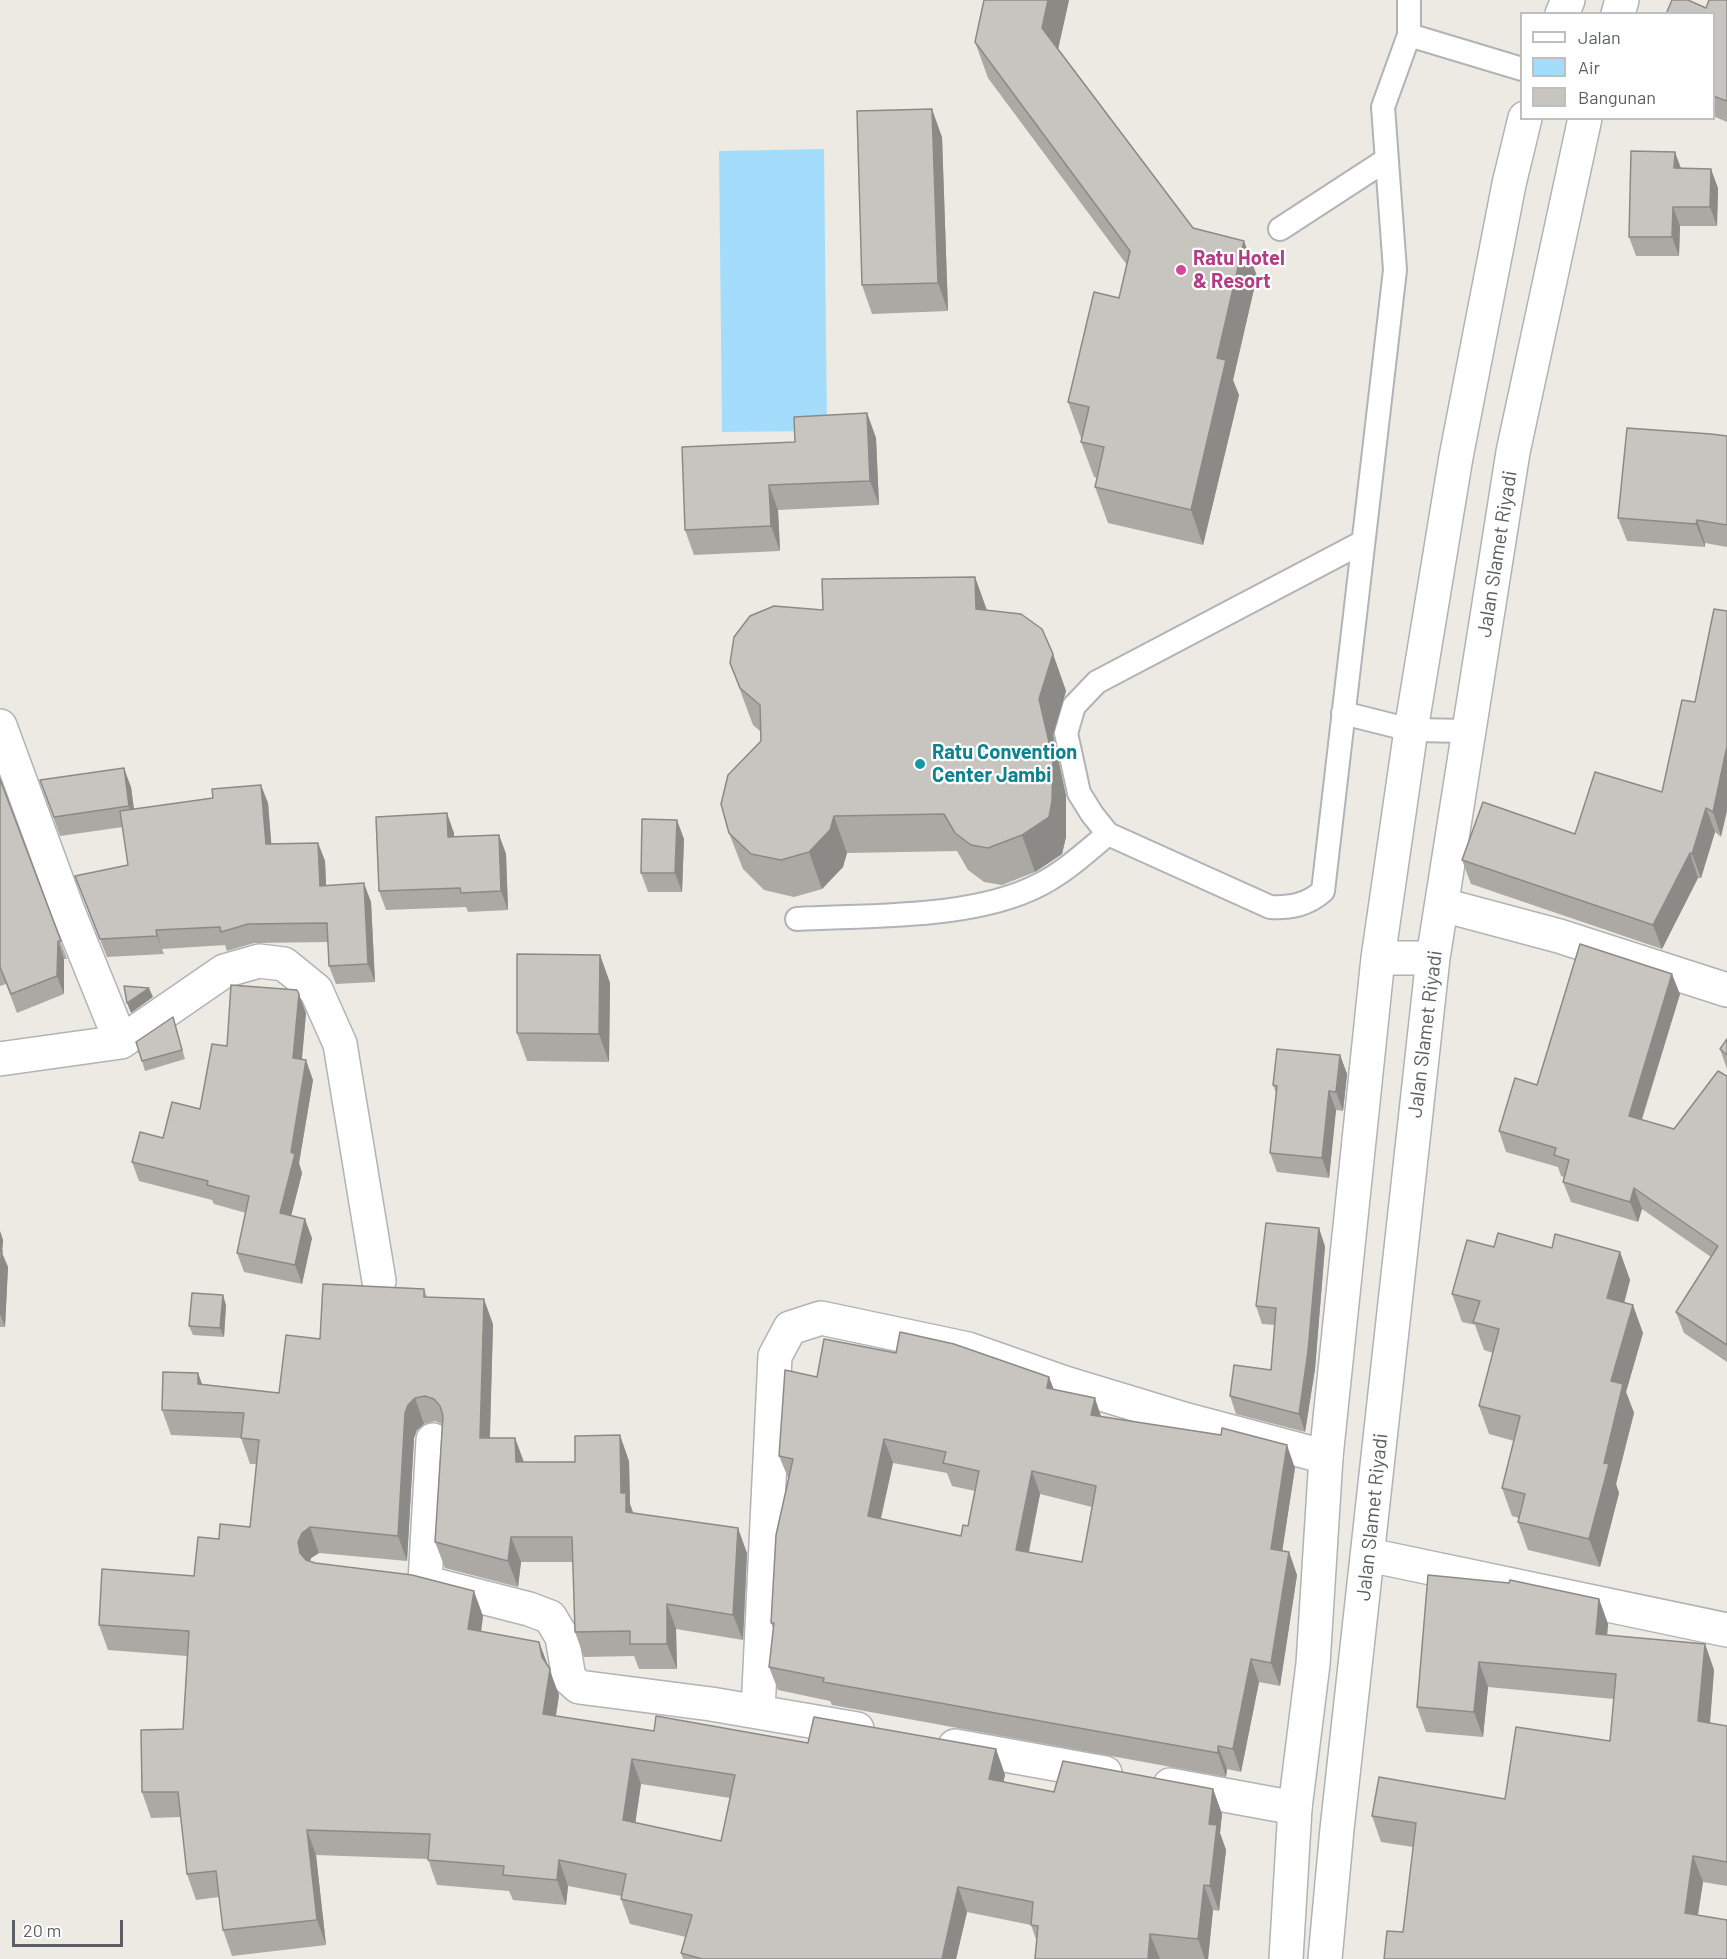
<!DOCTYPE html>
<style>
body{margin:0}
#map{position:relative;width:1727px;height:1959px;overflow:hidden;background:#edeae3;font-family:Barlow,sans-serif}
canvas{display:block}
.legend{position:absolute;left:1520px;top:12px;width:195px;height:108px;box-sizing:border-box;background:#fff;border:2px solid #bdbfc1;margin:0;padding:8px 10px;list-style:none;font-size:18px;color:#5b5f63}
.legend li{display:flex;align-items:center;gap:12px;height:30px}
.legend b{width:30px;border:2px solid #bdbfc1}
.scale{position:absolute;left:12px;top:1920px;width:111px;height:27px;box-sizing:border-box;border:3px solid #5b5f63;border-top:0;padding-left:8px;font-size:18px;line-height:21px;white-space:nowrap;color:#5b5f63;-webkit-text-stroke:4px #fff;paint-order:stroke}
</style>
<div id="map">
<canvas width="1727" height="1959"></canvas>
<ul class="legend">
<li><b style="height:8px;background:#fff"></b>Jalan</li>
<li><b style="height:16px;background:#a4ddfc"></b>Air</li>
<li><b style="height:16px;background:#c8c5c0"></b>Bangunan</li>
</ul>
<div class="scale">20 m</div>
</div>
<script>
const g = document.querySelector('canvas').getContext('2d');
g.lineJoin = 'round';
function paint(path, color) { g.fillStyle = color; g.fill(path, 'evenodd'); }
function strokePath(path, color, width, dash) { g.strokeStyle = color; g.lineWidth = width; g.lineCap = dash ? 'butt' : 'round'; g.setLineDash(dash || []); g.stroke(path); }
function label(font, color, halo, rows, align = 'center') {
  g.font = font + ' Barlow,sans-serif'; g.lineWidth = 4.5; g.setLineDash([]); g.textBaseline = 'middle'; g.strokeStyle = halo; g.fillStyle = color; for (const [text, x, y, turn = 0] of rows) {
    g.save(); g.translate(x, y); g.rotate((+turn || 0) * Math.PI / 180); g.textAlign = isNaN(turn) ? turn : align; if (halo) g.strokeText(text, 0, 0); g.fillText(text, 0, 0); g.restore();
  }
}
const water = new Path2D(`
 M824 149 827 431 722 432 719 151Z`);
const service = new Path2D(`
 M1409 0V35L1522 69
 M1280 229 1386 160
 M1363 542 1097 682 1074 706 1066 733 1079 793 1092 814 1108 834 1270 907C1291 908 1307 905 1323 891L1395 270 1383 107 1409 35
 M1343 713 1411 730 1470 731
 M797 919C872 915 975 919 1041 884 1066 871 1086 852 1108 834`);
const minor = new Path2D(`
 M0 726 68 911 121 1042
 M1443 905 1559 936 1727 990
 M0 1059 121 1042 224 971 259 961 284 964 316 990 340 1044 379 1281
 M425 1582 433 1440
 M431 1584 529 1609 550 1617 562 1637 569 1678 579 1687 711 1704 857 1729
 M758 1711 775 1356 790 1328 821 1318 968 1349 1065 1383 1187 1420 1326 1457
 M955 1746 1105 1773
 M1170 1785 1295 1808`);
const tertiary = new Path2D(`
 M1369 1555 1727 1630`);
const secondary = new Path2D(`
 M1562 14 1568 0
 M1618 14 1622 0
 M1378 958H1433
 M1286 1959 1295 1808 1313 1664 1326 1457 1378 958 1411 730 1456 457 1509 184 1525 118
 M1325 1959 1337 1829 1433 958 1513 452 1585 118`);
const wall = new Path2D(`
 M984 0H1069L1058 49 1193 228 1257 276 1233 380 1239 395 1203 545 1108 523 1095 487 1097 478 1094 477 1081 442 1082 438H1081L1068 402 1119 298 1127 265 988 78 975 42Z
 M1727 0V122L1713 116V14L1706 8Z
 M942 137 948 311 872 314 862 285Z
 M1681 169 1718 188 1717 226H1680L1679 256H1636L1629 237Z
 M867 413 876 438 879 505 778 510 780 551 694 555 685 530 795 442Z
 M1727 436V547L1705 543V547L1627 541 1618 518Z
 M975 577 987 610 1053 654 1066 691 1053 735 1066 796V837L1062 854 1035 872 1002 885 984 882 968 870 957 851 847 853 843 867 822 889 794 897 764 890 743 869 729 833 761 741 760 731 753 725 730 663 823 610Z
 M1682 700 1721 837 1715 832 1701 878H1698L1662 949 1471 884 1462 860 1575 834 1662 792Z
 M0 779 67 959H64V994L17 1013 6 984 0 986Z
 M40 780 131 787 134 810 268 803 271 844 318 843 325 861 326 886 371 902 375 982 336 984 329 966 328 942 254 943 227 951 225 945 162 949 164 954 107 957 75 876 128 865 123 827 60 836Z
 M454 833V837L499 835 506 854 508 910 468 912 466 907 386 910 379 891Z
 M684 839 682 892H648L641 873Z
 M600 955 610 983 609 1062 527 1061 517 1033Z
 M1680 994 1642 1120 1674 1129 1727 1076V1362L1684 1333 1676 1312 1711 1257 1642 1209 1638 1222 1571 1202 1563 1182 1564 1177 1561 1176 1558 1167 1506 1152 1499 1131 1537 1085Z
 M306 1013 302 1060 313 1080 299 1163 302 1173 291 1216 312 1238 302 1284 244 1272 237 1253 246 1213 214 1204 212 1200 139 1181 132 1162 200 1109 227 1046Z
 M173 1017 185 1059 145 1071 142 1061Z
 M1727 1039V1069L1720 1049Z
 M1340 1055 1347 1074 1343 1111 1336 1110 1329 1178 1277 1172 1270 1153 1276 1093 1273 1085Z
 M0 1231 3 1240 2 1253 8 1267 5 1327H0Z
 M1325 1246 1315 1369 1305 1432 1236 1414 1230 1396 1271 1370 1275 1325 1262 1324 1256 1306Z
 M1552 1248 1620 1252 1630 1280 1624 1303 1643 1333 1626 1392 1634 1413 1616 1484 1619 1493 1600 1567 1528 1550 1518 1522 1519 1518 1512 1516 1502 1488 1514 1441 1489 1434 1479 1406 1493 1353 1484 1350 1475 1325 1462 1322 1452 1294Z
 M424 1289 427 1297 493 1324 490 1438H515L524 1462 629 1461 630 1504 633 1513 747 1553 743 1640 676 1629 677 1669H639L634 1656 584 1657 575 1632 573 1562H521L518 1587 445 1568 435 1542 442 1424 435 1421 424 1424 417 1430 414 1438 407 1561 319 1553 311 1558 310 1562 483 1616 481 1632 539 1642 559 1695 556 1716 654 1731 808 1743 996 1749 1005 1775 1003 1782 1054 1792 1213 1789 1222 1814 1220 1833 1226 1850 1219 1911 1213 1910 1208 1959H1035L1037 1942 1031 1925 967 1912 956 1959H683L681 1953 686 1937 630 1924 621 1899V1896L568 1886 566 1905 513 1900 509 1891 437 1885 428 1859 316 1855 326 1945 232 1956 223 1930 219 1897 196 1900 187 1874 181 1817 151 1818 142 1792 183 1729 187 1656 108 1650 99 1625 194 1576 219 1539 250 1527 257 1464H250L241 1438 171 1435 162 1410 198 1373 202 1384 279 1393 320 1339ZM641 1784 730 1798 721 1841 635 1823Z
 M226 1305 224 1337 193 1335 189 1326Z
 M817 1377 1054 1389 1102 1417 1295 1468 1282 1551 1289 1552 1297 1575 1280 1686 1259 1682 1241 1772 1227 1769 1226 1777 832 1705 830 1701 778 1690 769 1667 773 1628 771 1623 789 1480 779 1456ZM893 1463 947 1473 952 1486 975 1491 968 1526 961 1536 881 1519ZM1040 1494 1092 1507 1082 1562 1029 1553Z
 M1428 1575 1599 1599 1608 1624 1607 1635 1705 1644 1714 1670 1710 1723 1727 1726V1886L1703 1882 1698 1915 1403 1932 1413 1847 1381 1842 1372 1816 1505 1799 1610 1741 1614 1699 1488 1687 1483 1737 1426 1732 1417 1707Z`);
const shadedWall = new Path2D(`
 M1048 0H1069L1055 63 1042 28Z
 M932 109 942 137 948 311 938 283Z
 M1675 152 1682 171 1674 168Z
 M1711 169 1718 188 1717 226 1710 207Z
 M1673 207 1680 226 1679 256 1672 237Z
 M1244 241 1257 276 1233 380 1239 395 1203 545 1191 510 1217 358Z
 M867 413 876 438 879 505 870 481Z
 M769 485 778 510 780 551 771 526Z
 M1697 520 1705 543V547L1696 524Z
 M975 577 988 614 976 609Z
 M1053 654 1066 691 1053 735 1066 796V837L1062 854 1035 872 1022 835 1039 699Z
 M1727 746V811L1721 837 1713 812Z
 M124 768 131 787 136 825 129 806Z
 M261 785 268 803 273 863 266 844Z
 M1706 808 1715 832 1701 878 1692 854Z
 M447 813 454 833 455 856 448 837Z
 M834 816 847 853 843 867 822 889 809 852Z
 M677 820 684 839 682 892 675 873Z
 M499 835 506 854 508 910 501 891Z
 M318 843 325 861 327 904 320 886Z
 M1690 853 1698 878 1662 949 1653 925Z
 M364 883 371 902 375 982 368 964Z
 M156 930 162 949 164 954 157 936Z
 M58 941 64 959V994L57 976Z
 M600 955 610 983 609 1062 599 1034Z
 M1672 974 1680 994 1636 1137 1629 1116Z
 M149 988 153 997 131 1013 127 1003Z
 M299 994 306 1013 300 1077 293 1058Z
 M1340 1055 1347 1074 1343 1111 1336 1092Z
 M306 1060 313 1080 299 1163 302 1173 287 1232 280 1213Z
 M1329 1091 1336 1110 1329 1178 1322 1158Z
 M1634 1188 1642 1209 1638 1222 1630 1202Z
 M305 1219 312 1238 302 1284 295 1265Z
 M1319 1228 1325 1246 1315 1369 1305 1432 1299 1414Z
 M0 1231 3 1240 2 1253 8 1267 5 1327 0 1314Z
 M1620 1252 1630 1280 1618 1326 1607 1298Z
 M223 1295 226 1305 224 1337 220 1328Z
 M484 1299 493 1324 489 1463 480 1438Z
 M1633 1305 1643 1333 1626 1392 1634 1413 1616 1484 1619 1493 1600 1567 1589 1539 1604 1463 1611 1381Z
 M198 1373 207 1399 198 1384Z
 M1049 1377 1058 1400 1047 1388Z
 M415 1398 424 1424 417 1430 414 1438 407 1561 398 1536 405 1413 408 1405Z
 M1095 1398 1103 1422 1091 1415Z
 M620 1435 629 1461 630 1504 635 1518 626 1512 621 1493Z
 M515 1438 524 1463 516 1462Z
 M884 1439 893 1463 876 1539 868 1516Z
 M1287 1445 1295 1468 1279 1572 1271 1549Z
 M1032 1471 1040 1494 1024 1574 1016 1550Z
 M310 1527 319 1553 311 1558 308 1567 300 1553 298 1542 302 1533Z
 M738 1528 747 1553 743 1640 733 1615Z
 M511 1537 521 1562 518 1587 508 1561Z
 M1289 1552 1297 1575 1280 1686 1271 1663Z
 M474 1591 483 1616 478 1654 468 1629Z
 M1599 1599 1608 1624 1605 1660 1596 1634Z
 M667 1604 676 1629 677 1669 667 1644Z
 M539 1642 559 1695 552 1739 543 1714 542 1657Z
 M1705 1644 1714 1670 1708 1747 1698 1721Z
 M1251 1659 1259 1682 1241 1772 1233 1749Z
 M1479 1662 1488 1687 1483 1737 1474 1712Z
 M1218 1746 1227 1769 1226 1777 1218 1753Z
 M996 1749 1005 1775 999 1804 989 1779Z
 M632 1759 641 1784 632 1846 623 1820Z
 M1213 1789 1222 1814 1220 1833 1226 1850 1219 1911 1210 1886 1209 1824Z
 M307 1830 316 1855 326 1945 317 1920Z
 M1693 1856 1703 1882 1694 1938 1685 1913Z
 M559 1860 568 1886 566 1905 557 1880Z
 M1204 1885 1213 1910 1208 1959H1205L1198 1939Z
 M958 1887 967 1912 956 1959H942Z
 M1150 1934 1160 1959H1148Z`);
const building = new Path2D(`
 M984 0H1048L1042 28 1193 228 1244 241 1217 358 1226 360 1191 510 1095 487 1104 447 1081 442 1089 407 1068 402 1094 292 1119 298 1130 251 975 42Z
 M1672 0H1688L1706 8 1709 0H1727V101L1713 96V14H1666Z
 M932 109 938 283 862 285 857 111Z
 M1631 151 1675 152 1674 168 1711 169 1710 207H1673L1672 237H1629Z
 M867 413 870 481 769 485 771 526 685 530 682 447 795 442 794 417Z
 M1627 428 1711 434 1727 436V525L1697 520 1696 524 1618 518Z
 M975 577 976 609 1021 614 1042 629 1053 654 1039 699 1053 759 1052 801 1049 817 1022 835 988 848 971 845 955 833 944 814 834 816 830 830 809 852 781 860 751 854 729 833 721 804 728 775 761 741 760 705 740 688 730 663 734 637 750 616 774 606 823 610 822 579Z
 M1714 609 1727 611V746L1713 812 1706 808 1692 854 1690 853 1653 925 1462 860 1483 802 1575 834 1595 772 1662 792 1682 700 1695 702Z
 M124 768 129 806 54 817 40 780Z
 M0 779 61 941H58L57 976 11 994 0 967Z
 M261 785 266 844 318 843 320 886 364 883 368 964 329 966 327 923 248 924 221 932 220 927 156 930 157 936 100 939 75 876 128 865 120 811 213 798 212 789Z
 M447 813 448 837 499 835 501 891 461 893 460 888 379 891 376 817Z
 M642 819 677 820 675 873H641Z
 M1580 944 1672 974 1629 1116 1674 1129 1718 1071 1727 1076V1345L1676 1312 1718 1246 1634 1188 1630 1202 1563 1182 1569 1160 1554 1155 1556 1148 1499 1131 1515 1078 1537 1085Z
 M517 954 600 955 599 1034 517 1033Z
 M231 985 297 990 299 994 293 1058 306 1060 291 1152 295 1154 280 1213 305 1219 295 1265 237 1253 249 1196 207 1185 208 1181 132 1162 140 1132 163 1138 172 1102 200 1109 212 1044 227 1046Z
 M124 986 149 988 127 1003Z
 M173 1017 182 1050 142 1061 136 1042Z
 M1727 1039V1055L1720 1049Z
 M1277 1049 1340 1055 1336 1092 1329 1091 1322 1158 1270 1153 1277 1086 1273 1085Z
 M1266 1223 1319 1228 1308 1351 1299 1414 1230 1396 1234 1365 1271 1370 1276 1308 1256 1306Z
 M1498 1233 1552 1248 1555 1234 1620 1252 1607 1298 1633 1305 1611 1381 1623 1384 1604 1463 1609 1464 1589 1539 1518 1522 1525 1494 1502 1488 1520 1416 1479 1406 1499 1329 1473 1322 1480 1301 1452 1294 1467 1240 1494 1247Z
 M0 1251H2L0 1289Z
 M323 1284 424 1289V1297L484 1299 480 1438H515L516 1462H575V1436L620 1435 621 1493H626V1512L738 1528 733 1615 667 1604V1644H630V1631L575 1632 572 1537H511L508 1561 435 1542 443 1416 440 1406 434 1399 425 1396 415 1398 408 1405 405 1413 398 1536 310 1527 302 1533 298 1542 300 1553 306 1560 315 1563 412 1575 474 1591 468 1629 539 1642 542 1657 550 1669 543 1714 654 1731 656 1716 808 1743 814 1717 996 1749 989 1779 1054 1792 1063 1761 1213 1789 1209 1824 1217 1825 1210 1886 1204 1885 1198 1939 1150 1934 1148 1959H1035L1038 1926 1031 1925 1033 1902 958 1887 942 1959H702L681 1953 692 1915 621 1899 626 1874 559 1860 557 1880 503 1875 504 1866 428 1860 430 1834 307 1830 317 1920 223 1930 216 1871 187 1874 178 1792H142L141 1730 183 1729 189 1631 99 1625 102 1569 194 1576 198 1537 219 1539 220 1524 250 1527 259 1440 241 1438 244 1413 162 1410 163 1372 198 1373V1384L279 1393 286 1335 320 1339ZM632 1759 735 1775 721 1841 623 1820Z
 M192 1293 223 1295 220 1328 189 1326Z
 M900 1332 954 1344 1049 1377 1047 1388 1095 1398 1091 1415 1221 1435 1222 1428 1287 1445 1271 1549 1289 1552 1271 1663 1251 1659 1233 1749 1218 1746V1753L823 1682 824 1678 769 1667 774 1623H771L776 1535 793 1459 779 1456 785 1370 817 1377 824 1339 896 1353ZM884 1439 946 1452 943 1463 979 1471 968 1526 963 1525 961 1536 868 1516ZM1032 1471 1096 1486 1082 1562 1016 1550Z
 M1428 1575 1509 1583 1510 1580 1599 1599 1596 1634 1705 1644 1698 1721 1727 1726V1862L1693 1856 1685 1913 1727 1920V1959H1384L1387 1931 1403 1932 1416 1823 1372 1816 1379 1777 1505 1799 1516 1727 1610 1741 1616 1674 1479 1662 1474 1712 1417 1707Z`);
const markers = [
 [1181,270,6,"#d1479c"],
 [920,764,6,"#0f9aa8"]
];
const hotelNames = [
 ["Ratu Hotel",1193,258],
 ["& Resort",1193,281]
];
const streetNames = [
 ["Jalan Slamet Riyadi",1497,554,-81],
 ["Jalan Slamet Riyadi",1425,1034,-83],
 ["Jalan Slamet Riyadi",1372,1517,-84]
];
const cultureNames = [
 ["Ratu Convention",932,752],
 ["Center Jambi",932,775]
];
paint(water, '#a4ddfc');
strokePath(service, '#b0b4b8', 26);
strokePath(minor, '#b0b4b8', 36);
strokePath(tertiary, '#b0b4b8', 36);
strokePath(secondary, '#afb3b8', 36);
strokePath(service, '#fff', 22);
strokePath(minor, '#fff', 33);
strokePath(tertiary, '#fff', 33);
strokePath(secondary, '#fff', 33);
paint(wall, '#aca9a5');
paint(shadedWall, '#8c8a86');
paint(building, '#c8c5c0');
strokePath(building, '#8c8a86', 1.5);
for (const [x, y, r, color] of markers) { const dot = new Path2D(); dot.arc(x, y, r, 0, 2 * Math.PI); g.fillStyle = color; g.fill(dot); strokePath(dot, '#fff', 2); }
label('bold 20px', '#b23c85', '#fff', hotelNames, 'left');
label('20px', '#5b5f63', '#fff', streetNames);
label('bold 20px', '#0d838f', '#fff', cultureNames, 'left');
</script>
